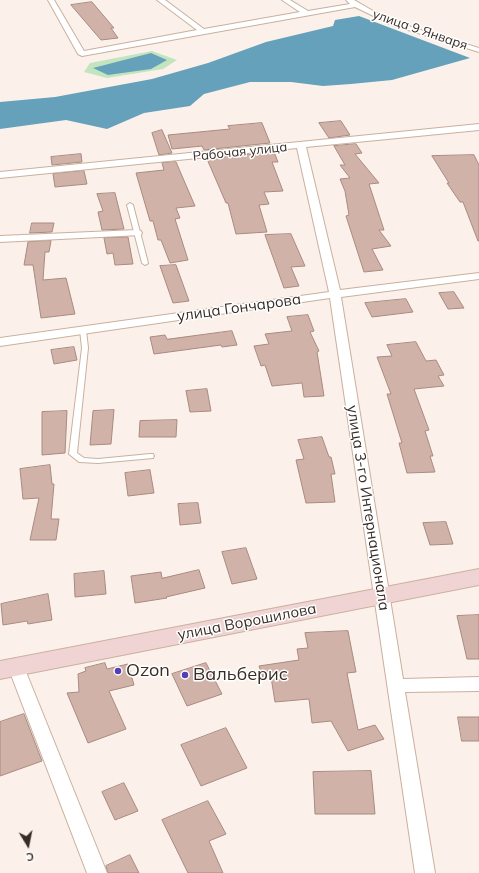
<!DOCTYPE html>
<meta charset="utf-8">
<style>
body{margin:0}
#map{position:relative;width:479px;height:873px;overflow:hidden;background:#fcf1ea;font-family:Mulish,sans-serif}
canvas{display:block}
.north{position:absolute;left:8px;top:825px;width:40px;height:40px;-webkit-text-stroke:3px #fff;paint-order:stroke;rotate:170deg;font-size:11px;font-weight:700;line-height:16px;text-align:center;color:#372c26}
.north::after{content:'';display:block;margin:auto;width:14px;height:18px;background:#372c26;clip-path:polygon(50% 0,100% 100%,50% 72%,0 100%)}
</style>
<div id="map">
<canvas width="479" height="873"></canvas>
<div class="north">С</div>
</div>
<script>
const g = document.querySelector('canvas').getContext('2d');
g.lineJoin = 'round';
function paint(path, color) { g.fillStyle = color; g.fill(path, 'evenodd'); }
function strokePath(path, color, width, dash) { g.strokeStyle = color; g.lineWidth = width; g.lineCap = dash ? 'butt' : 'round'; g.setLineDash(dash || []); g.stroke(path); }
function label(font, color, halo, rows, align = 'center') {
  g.font = font + ' Mulish,sans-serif'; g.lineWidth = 3; g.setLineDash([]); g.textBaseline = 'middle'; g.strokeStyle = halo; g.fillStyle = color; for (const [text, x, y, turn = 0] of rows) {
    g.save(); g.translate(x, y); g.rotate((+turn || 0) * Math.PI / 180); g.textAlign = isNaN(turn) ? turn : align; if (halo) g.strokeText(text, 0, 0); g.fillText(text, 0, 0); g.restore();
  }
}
const green = new Path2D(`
 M152 51 177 60 163 69 107 78 84 72 90 63Z`);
const water = new Path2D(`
 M359 16 470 58 392 80 351 84 323 86 291 82H250L204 94 190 106 144 113 107 129 66 120 0 129V102L55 97 152 79 208 63 266 42 333 26 335 20Z
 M151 53 167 60 151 69 108 75 93 68Z`);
const building = new Path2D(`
 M92 2 114 28H111L118 38 101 40 71 5Z
 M341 121 350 135 329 138 319 123Z
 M262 123 270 143 204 150 202 146 172 149 168 135 230 129 228 126Z
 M162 130 172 153 159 155 152 133Z
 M356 144 362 153 355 154 379 183 369 184 384 230H379L391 246 372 249 383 270 364 272 346 216 349 215 345 191 340 179 350 178 340 165H345L334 146Z
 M274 152 278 162H272L283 191 264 192 269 204 259 205 267 232 236 234 228 203H226L207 159Z
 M81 154 82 162 52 165 51 157Z
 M474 155 479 165V241H478L463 202H460L447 183H449L432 156Z
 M176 162 195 206 176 208 180 218 175 219 188 260 170 263 161 240H158L153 221H150L136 173 164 170 162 163Z
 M84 171 87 184 55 187 53 174Z
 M115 193 124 229 102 230 98 212 103 211 97 194Z
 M32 223H54L52 232 30 233Z
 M291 234 305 266 291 267 299 286 284 288 265 235Z
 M126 237H128L133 264 115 265 113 253 107 254 104 238Z
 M51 241 49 252H45L43 280 66 278 75 314 41 318 33 265H24L28 242Z
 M176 265 189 301 173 303 160 266Z
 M454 292 464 308 448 309 439 293Z
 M406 299 413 312 372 317 365 303Z
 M308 315 314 331 310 332 319 351 317 352 324 396 304 397 302 383 272 386 265 365 261 366 254 346 269 344 265 334 292 331 287 317Z
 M232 331 237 345 222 347 221 345 154 354 150 337 165 335 167 339Z
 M416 342 426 361 436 360 444 375 438 376 444 386 414 389 429 430 425 431 433 456H430L435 472 407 473 399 443H402L387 394H391L377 357 392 356 387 345Z
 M74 347 77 360 54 364 51 350Z
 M207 389 211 411 190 412 186 391Z
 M114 410 111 444 90 445 93 411Z
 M67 411 65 453 42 455V412Z
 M177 420 176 437H139L140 421Z
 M322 437 329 457H331L335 474H331L335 502 306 503 296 460 304 459 298 440Z
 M50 465 52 484H54L51 519H59L56 540H30L39 498 23 499 20 469Z
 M150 470 154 493 128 496 125 473Z
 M198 503 201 523 180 525 178 504Z
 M446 522 453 544 430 545 423 523Z
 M246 548 257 579 232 584 222 552Z
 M199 570 205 588 166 597 167 598 135 603 131 576 161 572 162 578Z
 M104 571 106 594 75 597 74 574Z
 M48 594 52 620 28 624 27 621 3 625 1 604Z
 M479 615V659H467L457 616Z
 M348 631 356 672 347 673 358 730 375 725 384 739 348 751 331 721 312 723 309 699 275 702 271 677 263 678 259 666 299 660 297 649 308 648 305 633Z
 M105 663 107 669 128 664 134 685 109 691 126 729 88 743 67 693 79 692 78 674 86 671 85 668Z
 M206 663 222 694 187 706 172 674Z
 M24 714 42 761 0 776V722Z
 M458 717H479V741H462Z
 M226 728 247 768 201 786 181 745Z
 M371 771 375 814H315L313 772Z
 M124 783 138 811 115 820 102 792Z
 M208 801 226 834 209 841 223 873H188L162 820Z
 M130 855 139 873H108L106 866Z`);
const lane = new Path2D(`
 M130 203 133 205 148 263 147 264 145 265 142 263 127 205Z
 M83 328 86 330 88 348 77 453 84 458 98 459 150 454H153L154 456 153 458 98 463 79 462 69 454 82 348 80 330Z`);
const street = new Path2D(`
 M48 0H54L84 51 197 30 157 0H165L204 29 300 12 282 0H290L308 11 350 4 346 0H354L380 15 414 28 479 48V52L392 25 355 7 82 56 78 54Z
 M479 124V130L306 147 340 290 479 273V279L341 297 403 679 479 677V691L405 692 435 873H415L330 298 0 346V338L329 292 297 148 0 178V172Z
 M137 230 141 231 142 233 141 235 0 242V236Z
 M16 661 22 663 24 667 107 873H87L8 667 10 663Z`);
const secondary = new Path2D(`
 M479 569V585L0 679V661Z`);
const markers = [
 [118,671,4,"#533eb5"],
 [185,675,4,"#533eb5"]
];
const farStreetnames = [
 ["улица 9 Января",420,30,19],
 ["Рабочая улица",240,152,-6]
];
const streetNames = [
 ["улица Гончарова",239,308,-8],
 ["улица 3-го Интернационала",368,508,81],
 ["улица Ворошилова",247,622,-11]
];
const nearPoinames = [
 ["Ozon",126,671],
 ["Вальберис",193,675]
];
paint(green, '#c2e5bf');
paint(water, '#65a1bb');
paint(building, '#d1b2a8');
strokePath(building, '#a88a80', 1);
strokePath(lane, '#cab09e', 2);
strokePath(street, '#cab09e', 2);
strokePath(secondary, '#cab09e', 2);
paint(lane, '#fff');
paint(street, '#fff');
paint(secondary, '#f0d3d3');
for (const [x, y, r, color] of markers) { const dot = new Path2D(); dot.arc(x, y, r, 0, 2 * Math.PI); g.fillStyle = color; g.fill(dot); strokePath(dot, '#fff', 1.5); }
label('13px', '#372c26', '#fff', farStreetnames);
label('15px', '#372c26', '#fff', streetNames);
label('18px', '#372c26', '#fff', nearPoinames, 'left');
</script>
